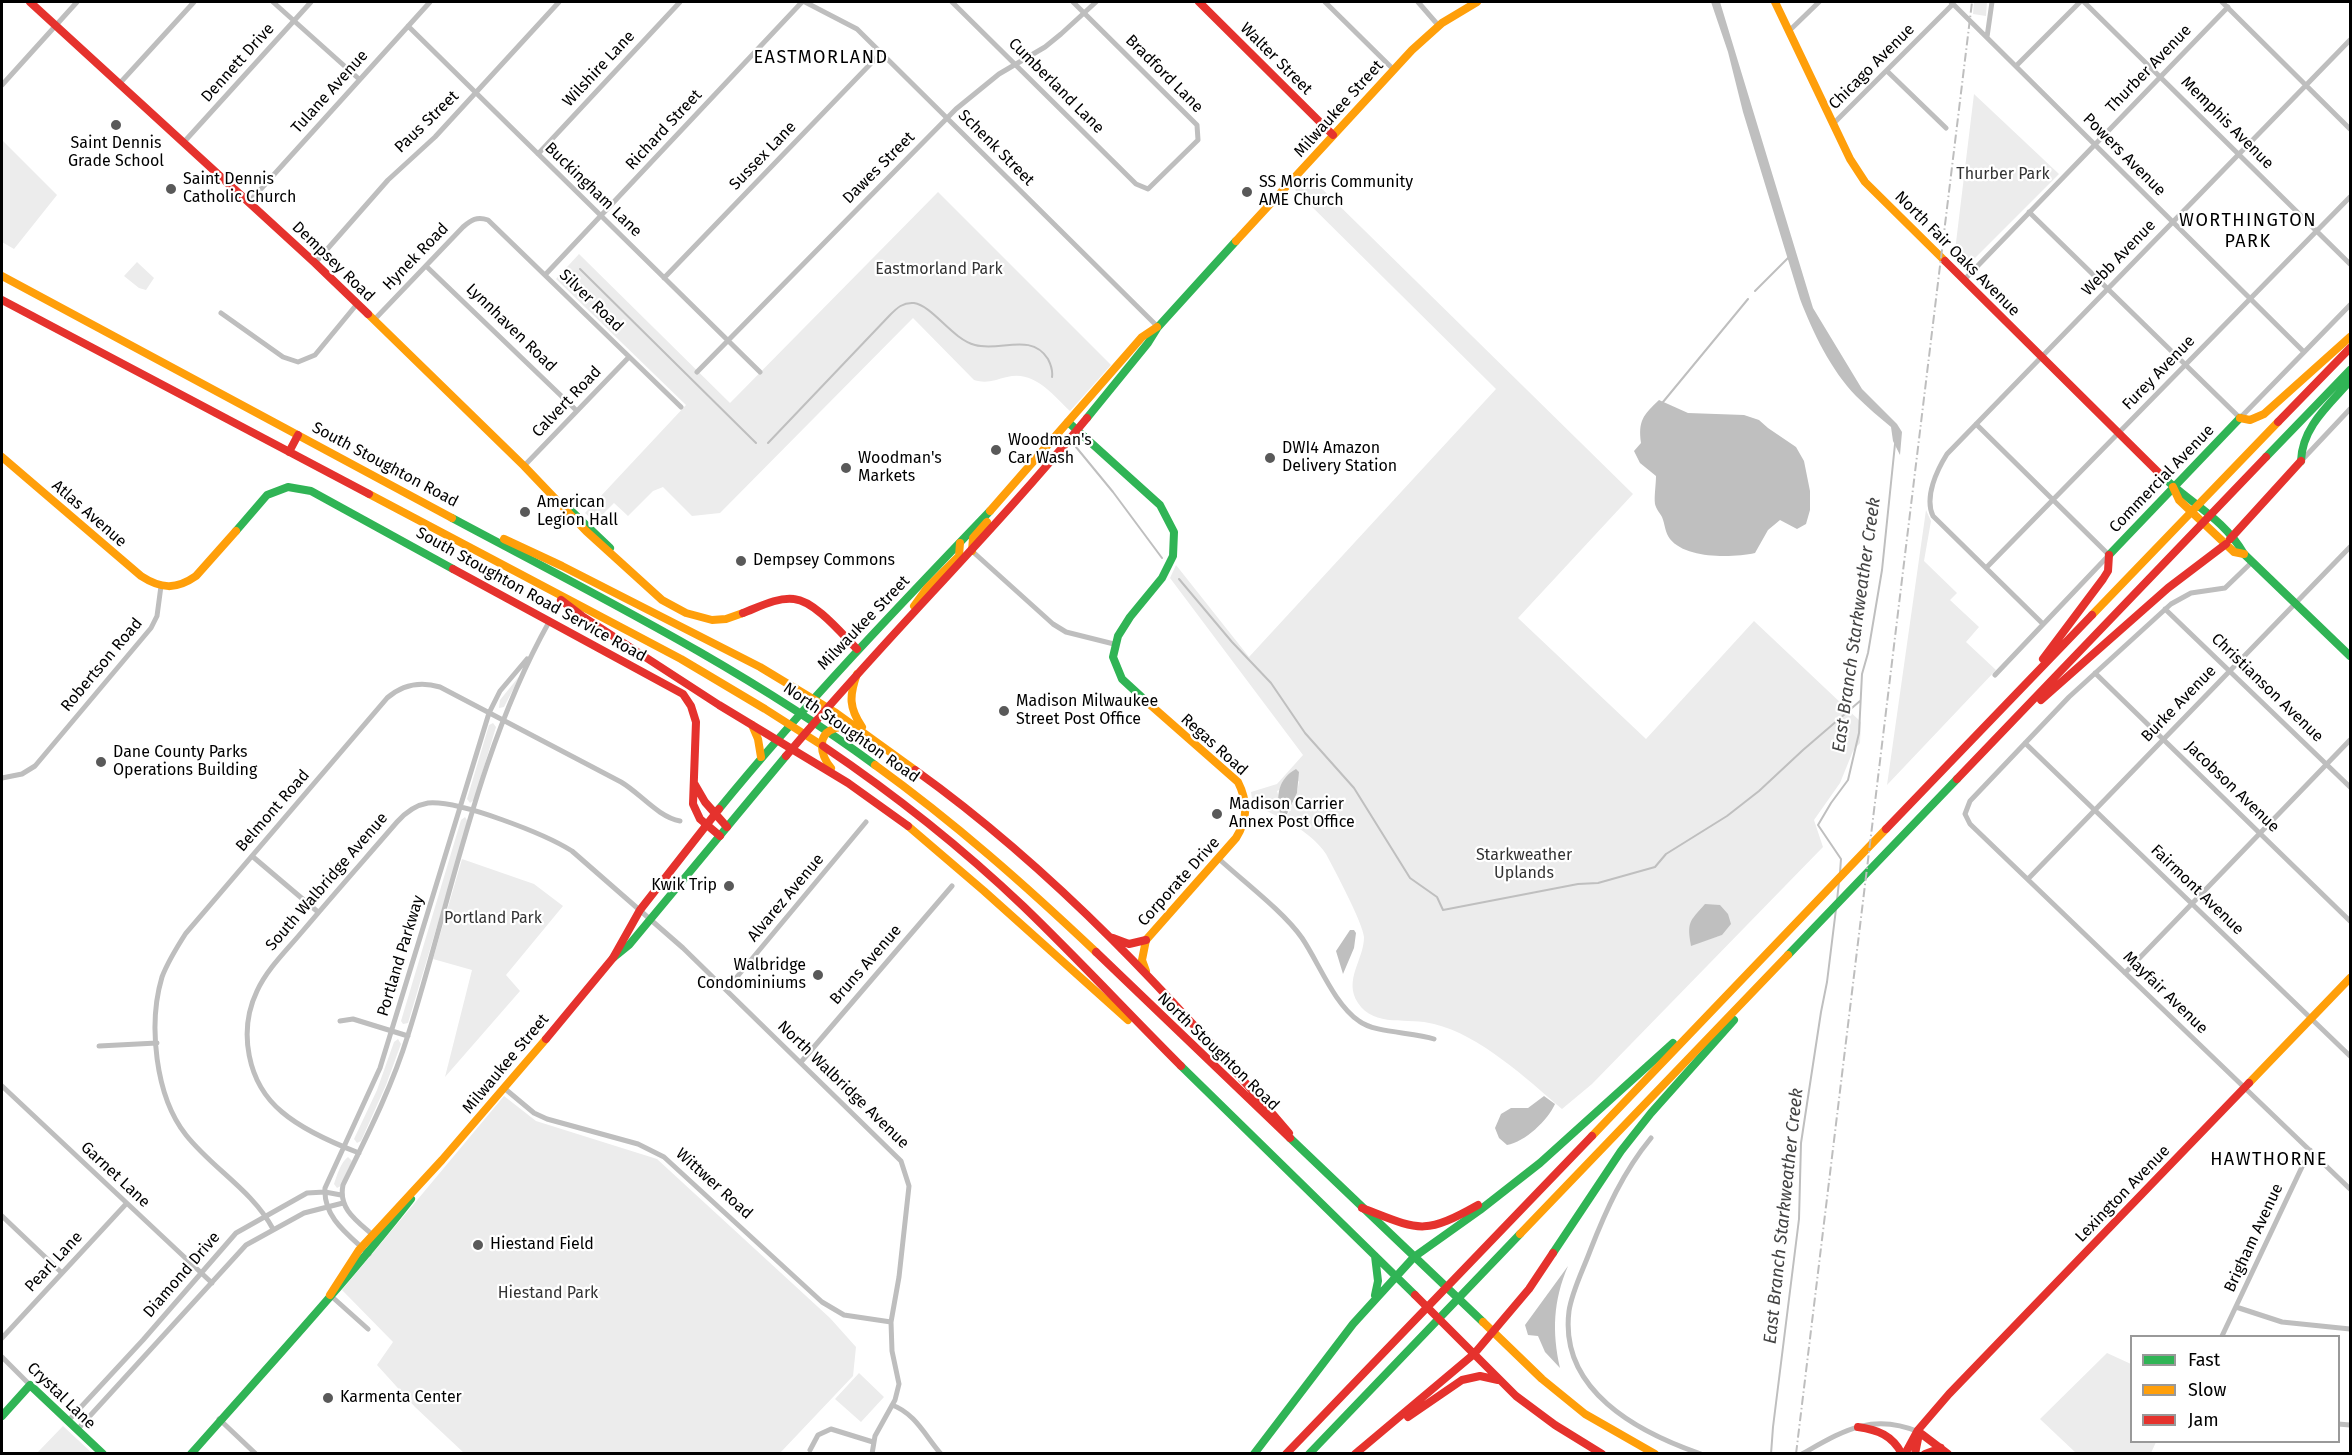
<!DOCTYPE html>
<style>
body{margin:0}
#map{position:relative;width:2352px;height:1455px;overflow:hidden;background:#fff;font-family:"Fira Sans",sans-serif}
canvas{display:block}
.frame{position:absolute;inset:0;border:3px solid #000;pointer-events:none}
.legend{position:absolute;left:2130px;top:1335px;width:210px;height:108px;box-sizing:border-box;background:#fff;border:2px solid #999;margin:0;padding:8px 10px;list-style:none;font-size:18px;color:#000}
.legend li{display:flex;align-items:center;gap:12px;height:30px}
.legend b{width:30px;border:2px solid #999}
</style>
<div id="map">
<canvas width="2352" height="1455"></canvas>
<div class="frame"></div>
<ul class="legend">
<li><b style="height:8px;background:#30b455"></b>Fast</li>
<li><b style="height:8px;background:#ff9f0a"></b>Slow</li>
<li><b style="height:8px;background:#e5322d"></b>Jam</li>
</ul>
</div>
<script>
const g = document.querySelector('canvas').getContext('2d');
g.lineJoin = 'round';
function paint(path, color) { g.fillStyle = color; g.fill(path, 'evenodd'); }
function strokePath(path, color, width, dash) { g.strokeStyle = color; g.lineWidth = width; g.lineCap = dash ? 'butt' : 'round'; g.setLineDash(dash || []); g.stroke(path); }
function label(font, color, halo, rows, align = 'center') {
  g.font = font + ' "Fira Sans",sans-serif'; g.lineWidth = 4.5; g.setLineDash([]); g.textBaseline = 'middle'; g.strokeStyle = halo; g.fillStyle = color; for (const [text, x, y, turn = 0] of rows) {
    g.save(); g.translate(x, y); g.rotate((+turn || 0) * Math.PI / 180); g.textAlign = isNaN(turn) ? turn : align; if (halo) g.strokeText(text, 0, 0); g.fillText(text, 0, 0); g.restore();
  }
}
const green = new Path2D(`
 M1974 2H1987L1986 16 1973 14Z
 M1974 94 2059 174 1964 269 1954 259Z
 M2 140 57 195 14 249 2 242Z
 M1308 175 1633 494 1518 618 1646 739 1754 621 1861 722 1860 743 1853 751 1840 783 1814 820 1823 847 1592 1084 1562 1109C1527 1079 1480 1035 1434 1024 1409 1017 1374 1028 1358 1003 1343 980 1364 960 1364 937 1363 923 1334 869 1326 854 1310 830 1278 816 1253 805L1251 792 1277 784 1303 755 1170 578 1176 565 1249 657 1496 389 1295 190ZM1299 781 1297 793 1288 814 1279 805 1280 801 1277 791ZM1722 935 1691 945 1690 937Z
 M938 192 1111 365 1070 411C1052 394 1034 370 1007 377 994 380 987 384 974 380L913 318 720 513 692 516 663 487 653 491 628 516 614 503 595 522 585 513 686 405 556 279 579 254 730 403Z
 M137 262 154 278 146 290 139 288 124 276Z
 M1926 510 1931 521 1924 561 1957 593 1950 600 1979 627 1966 642 1996 670 1887 785Z
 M521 674 504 707 499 708 500 700Z
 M493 723 496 727 474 800 470 803 467 799 489 725Z
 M465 817 468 822 408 1023 403 1024 401 1021 461 820Z
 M462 859 534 884 563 906 506 975 520 991 445 1077 472 970 433 959Z
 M398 1039 401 1044 386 1085 361 1141 357 1143 354 1139 377 1090 394 1042Z
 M504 1096 536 1121 657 1159 830 1318 856 1347 853 1376 780 1453H464L415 1407 377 1365 393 1342 342 1290Z
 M348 1157 352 1161 341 1186 337 1188 334 1184C337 1175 341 1162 348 1157Z
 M2107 1353 2131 1364 2132 1442H2156L2151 1453H2076L2040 1419Z
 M859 1373 884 1397 861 1422 835 1399Z
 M63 1426 92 1453H37Z`);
const water = new Path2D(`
 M1711 2H1720L1813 308 1862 389 1897 424 1902 432 1900 455 1893 441 1891 427C1879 417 1867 407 1856 396 1831 370 1813 333 1800 299L1743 112 1728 52Z
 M1659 400 1688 413 1744 415 1759 420 1768 428 1796 447 1804 461 1810 491V510L1806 524 1797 529 1780 520 1768 530 1755 553C1732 558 1686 559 1670 539 1665 533 1665 524 1662 517 1660 513 1656 509 1655 504 1654 496 1656 485 1656 476L1640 463 1634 451 1641 443C1638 421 1643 415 1659 400Z
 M1296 769 1299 772 1297 793 1286 816 1280 813C1276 796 1278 779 1296 769Z
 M1705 904 1720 905 1728 914 1731 924 1722 935 1691 946C1687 922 1689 922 1705 904Z
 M1350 930H1354L1356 933 1354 948 1343 974 1336 951Z
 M1544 1096 1555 1104C1548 1120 1525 1142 1507 1145L1499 1138 1495 1128 1501 1114 1511 1108H1528Z
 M1568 1266C1553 1301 1552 1332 1560 1368L1545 1352 1538 1336 1528 1335 1525 1325Z`);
const stream = new Path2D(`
 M580 269 756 443
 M1755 291 1789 257
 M1663 402 1748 299
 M768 443 890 315C897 308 903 302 914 303 933 306 952 339 975 345 1000 352 1031 332 1048 359 1051 365 1053 371 1052 377
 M1076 447 1113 492 1162 558
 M1179 579 1232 642 1271 683 1305 733 1354 788 1410 878 1437 897 1443 910 1578 884 1598 883 1655 867 1666 854 1727 816 1759 791 1803 750 1860 701
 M1840 873 1841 859 1818 825 1831 803 1848 780 1859 733 1862 674 1868 653 1882 570 1895 444
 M1837 900 1839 882
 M1771 1454 1773 1427 1799 1219 1801 1143 1821 1012 1827 982 1836 909`);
const street = new Path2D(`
 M273 2 359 79
 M805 2 857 29 1158 327
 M952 2 1136 184 1148 189 1198 140 1197 125 1073 2
 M1325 2 1393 69
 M1418 2 1438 25
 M1951 2 2304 352
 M2084 2 2350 264
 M2222 2 2350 129
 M408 26 760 372
 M1789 31 1819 2
 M1987 37 1992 2
 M2016 66 2080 2
 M1887 71 1946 128
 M120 83 194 2
 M2 85 77 2
 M1834 123 1953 4
 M184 142 311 2
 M538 154 680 2
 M250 201 430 2
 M2029 212 2240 418 2350 305
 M315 263 388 180 435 137 559 2
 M426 266 577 411
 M545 275 802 2
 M664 278 881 53
 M1964 280 2228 7
 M221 313 283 357 298 362 315 355 357 304
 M374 320 463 227C471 220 477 216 488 220L681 407
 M697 372 956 109 999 74 1045 47 1061 34 1096 2
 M1976 424 2109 555 1995 675
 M2302 460 2350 409
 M524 466 629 357
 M972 551 1053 624 1066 632 1114 644
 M2252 562 2225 588 2191 593 2171 604 2069 697 1970 801 1965 814 1970 824 2350 1189
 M1986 568 2350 197
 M2165 609 2350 787
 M2043 624 1933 516C1924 497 1937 470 1947 454L2350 40
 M2095 673 2350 921
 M2025 743 2350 1056
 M2 778 22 774 35 766 151 628 157 616 161 586
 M252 856 318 912
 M1219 859C1243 881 1284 912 1302 938 1319 963 1334 1004 1359 1021 1374 1033 1413 1032 1434 1039
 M2028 879 2350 547
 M2125 973 2350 740
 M726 990 866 822
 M340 1021 353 1019 408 1036
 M99 1046 157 1043
 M801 1062 952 886
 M2 1086 212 1283
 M504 1088 534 1113 547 1119 638 1144 664 1157 822 1302 844 1315 891 1322
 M1651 1138C1623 1172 1606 1210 1590 1251 1583 1270 1572 1291 1569 1311 1559 1390 1637 1432 1701 1454
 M359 1153C333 1143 303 1130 282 1112 247 1083 238 1031 257 991 267 969 286 951 301 933 333 895 365 859 397 822 405 813 416 805 428 803 459 800 545 834 572 851L683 948 901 1161 909 1186 899 1277 891 1322 892 1351 899 1384 895 1400 875 1436 872 1454
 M2 1216 62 1273
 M273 1229C252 1190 213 1169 186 1135 155 1096 148 1024 162 977 168 961 177 947 186 933L387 698C402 685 420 681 440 687L621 782C640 793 658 817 680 821
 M374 1236C357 1221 338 1209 343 1185 367 1136 392 1087 408 1035 452 896 478 749 549 622
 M369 1254C349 1235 323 1218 325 1188L380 1068 489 713 500 691 527 659
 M330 1295 368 1329
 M2236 1307 2282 1322 2350 1329
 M2222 1336 2310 1150
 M2 1338 126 1204
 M2 1357 30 1385
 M892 1405C915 1413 926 1437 941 1454
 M219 1419 256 1454
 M68 1421 143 1340 236 1233 307 1193 325 1192 341 1195
 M2338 1424 2350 1425
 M77 1430 246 1245 304 1213 343 1203
 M810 1450 818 1435 831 1429 873 1442
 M1802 1454C1843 1431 1872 1412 1919 1432`);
const fast = new Path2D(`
 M1087 418 1148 343 1158 327 1236 241
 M1068 422 1160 505 1174 532 1173 556 1162 578 1130 617 1118 636 1113 657 1122 679 1147 702
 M2266 457 2350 370
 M2301 461C2302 427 2329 405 2350 381
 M2160 474C2188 502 2224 518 2244 554L2350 656
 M567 507 610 548
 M452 518C596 595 743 668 875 765
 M236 531 267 495 288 487 311 491 453 569
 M2109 555 2240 418
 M719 809C804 705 897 608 990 511
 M1788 955 1957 779
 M613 958 629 945 786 756
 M1181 1066 1415 1295
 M1290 1138 1483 1322
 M1553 1253 1621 1151 1651 1113 1734 1020
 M1375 1256 1378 1281 1375 1295
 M2 1416 30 1385 103 1454
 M191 1454C265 1370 342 1287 411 1199
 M1254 1454 1353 1324 1414 1257 1480 1210 1540 1163 1673 1043
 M1309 1454 1520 1234`);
const slow = new Path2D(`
 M1775 2 1850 159 1865 182 1945 261
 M1236 241 1412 50 1442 23 1477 2
 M2 276 452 518
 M368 314 524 466 586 531 662 600 686 613 712 620 726 619 743 613
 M2240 418 2250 420 2264 414 2350 337
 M2 457 141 576C161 589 176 590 196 576L236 531
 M2173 487 2179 500 2234 552 2244 554
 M369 494 681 659 765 709 823 746
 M990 511 1142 337 1157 327
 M504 539 562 566 760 667 836 713 915 770
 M972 551 973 538 987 522
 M914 606 927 588 959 556 960 543
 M2092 615 2278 422
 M857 674C849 696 849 708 862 727
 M752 725 758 739 761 757
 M875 765C955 823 1024 884 1096 952
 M831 768C821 756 815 734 836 728 843 726 853 730 860 731
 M908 826 984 891 1128 1020
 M1146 940 1236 838C1248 819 1248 802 1238 782L1147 702
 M1146 940 1142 960 1146 971
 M2249 1083 2350 978
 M1592 1136 1886 829
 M1520 1234 1788 955
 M330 1295 359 1250 442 1160 546 1039
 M1483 1322 1542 1379 1585 1414 1655 1454`);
const jam = new Path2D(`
 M30 2 315 263 368 314
 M1199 2 1333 135
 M1945 261 2160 474
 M2 300 369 494
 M2278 422 2350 348
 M289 452 298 435
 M2230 539 2301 461
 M453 569 683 694 691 706 696 722 693 804 700 819 720 836
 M561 600 582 616 719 705 848 783 908 826
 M743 613C759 607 777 597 794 599 815 601 842 634 857 649
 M2043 659 2103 579 2108 571 2109 555
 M2041 700 2168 588 2226 544
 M823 746C894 794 961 847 1023 906 1077 958 1128 1013 1181 1066
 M786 756C883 640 991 535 1087 418
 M915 770C1056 871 1176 1001 1289 1133
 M1957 779 2266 457
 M694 783 705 802 727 827
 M1886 829 2092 615
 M1113 938 1129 944 1146 940
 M1096 952 1290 1138
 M546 1039 613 958 640 910 719 809
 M1362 1208C1419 1230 1423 1236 1478 1205
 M1415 1295 1516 1396 1555 1425 1602 1454
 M1408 1417 1462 1380 1480 1376 1498 1380
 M1858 1427C1878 1430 1892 1435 1902 1454
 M1919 1432 1948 1454
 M1286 1454 1592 1136
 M1355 1454 1474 1354 1529 1289 1553 1253
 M1905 1454 1918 1430 1949 1394 2249 1083
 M1915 1454 1919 1434
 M1925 1454 1941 1448`);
const rail = new Path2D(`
 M1796 1454 1972 2`);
const markers = [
 [116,125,6,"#595959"],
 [171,189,6,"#595959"],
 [1247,192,6,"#595959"],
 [996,450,6,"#595959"],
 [1270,458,6,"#595959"],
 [846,468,6,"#595959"],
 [525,512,6,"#595959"],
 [741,561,6,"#595959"],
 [1004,711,6,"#595959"],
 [101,762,6,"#595959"],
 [1217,814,6,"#595959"],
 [729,886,6,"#595959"],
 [818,975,6,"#595959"],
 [478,1245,6,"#595959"],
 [328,1398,6,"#595959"]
];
const streetNames = [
 ["Walter Street",1276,59,45],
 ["Dennett Drive",238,63,-48],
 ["Chicago Avenue",1872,67,-45],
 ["Wilshire Lane",599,69,-47],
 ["Thurber Avenue",2149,69,-46],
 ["Bradford Lane",1164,74,45],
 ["Cumberland Lane",1056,86,45],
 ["Tulane Avenue",330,92,-48],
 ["Milwaukee Street",1339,109,-48],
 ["Paus Street",427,122,-44],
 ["Memphis Avenue",2227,123,45],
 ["Richard Street",664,130,-47],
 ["Schenk Street",996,148,45],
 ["Powers Avenue",2124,155,45],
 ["Sussex Lane",763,156,-46],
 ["Dawes Street",879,168,-45],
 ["Buckingham Lane",593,190,44],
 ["North Fair Oaks Avenue",1957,254,45],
 ["Hynek Road",416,257,-46],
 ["Webb Avenue",2119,258,-46],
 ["Dempsey Road",333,262,44],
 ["Silver Road",591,301,44],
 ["Lynnhaven Road",511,328,44],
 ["Furey Avenue",2159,373,-46],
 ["Calvert Road",567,402,-46],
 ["South Stoughton Road",385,465,28],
 ["Commercial Avenue",2162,479,-46],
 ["Atlas Avenue",89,514,41],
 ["South Stoughton Road Service Road",531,595,29],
 ["Milwaukee Street",864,623,-46],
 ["Robertson Road",102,665,-50],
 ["Christianson Avenue",2267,688,44],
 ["Burke Avenue",2179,704,-46],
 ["North Stoughton Road",851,733,35],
 ["Regas Road",1214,745,42],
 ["Jacobson Avenue",2232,787,44],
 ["Belmont Road",273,811,-49],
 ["South Walbridge Avenue",327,882,-49],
 ["Corporate Drive",1179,882,-48],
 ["Fairmont Avenue",2197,890,44],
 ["Alvarez Avenue",786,898,-50],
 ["Portland Parkway",401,956,-73],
 ["Bruns Avenue",866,965,-49],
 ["Mayfair Avenue",2165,993,44],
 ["North Stoughton Road",1218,1052,44],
 ["Milwaukee Street",506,1064,-50],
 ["North Walbridge Avenue",843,1085,44],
 ["Garnet Lane",115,1175,43],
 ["Wittwer Road",714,1184,42],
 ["Lexington Avenue",2123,1194,-46],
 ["Brigham Avenue",2254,1238,-65],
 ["Pearl Lane",54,1262,-47],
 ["Diamond Drive",182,1275,-49],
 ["Crystal Lane",61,1396,44]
];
const poiNames = [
 ["Saint Dennis",116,144,"center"],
 ["Grade School",116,162,"center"],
 ["Saint Dennis",183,180],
 ["Catholic Church",183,198],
 ["SS Morris Community",1259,183],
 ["AME Church",1259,201],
 ["Woodman's",1008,441],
 ["Car Wash",1008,459],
 ["DWI4 Amazon",1282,449],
 ["Delivery Station",1282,467],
 ["Woodman's",858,459],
 ["Markets",858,477],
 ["American",537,503],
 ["Legion Hall",537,521],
 ["Dempsey Commons",753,561],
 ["Madison Milwaukee",1016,702],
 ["Street Post Office",1016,720],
 ["Dane County Parks",113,753],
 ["Operations Building",113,771],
 ["Madison Carrier",1229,805],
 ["Annex Post Office",1229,823],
 ["Kwik Trip",717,886,"right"],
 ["Walbridge",806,966,"right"],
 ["Condominiums",806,984,"right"],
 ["Hiestand Field",490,1245],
 ["Karmenta Center",340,1398]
];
const parkNames = [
 ["Thurber Park",2003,175],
 ["Eastmorland Park",939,270],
 ["Starkweather",1524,856],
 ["Uplands",1524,874],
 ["Portland Park",493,919],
 ["Hiestand Park",548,1294]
];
const neighbourhoodNames = [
 ["EASTMORLAND",821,58],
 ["WORTHINGTON",2248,221],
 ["PARK",2248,242],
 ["HAWTHORNE",2269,1160]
];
const waterNames = [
 ["East Branch Starkweather Creek",1857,625,-82],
 ["East Branch Starkweather Creek",1784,1216,-84]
];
paint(green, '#ececec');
paint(water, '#bfbfbf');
strokePath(stream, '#bfbfbf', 2);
strokePath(street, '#bebebe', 5);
strokePath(fast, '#30b455', 8);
strokePath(slow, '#ff9f0a', 8);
strokePath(jam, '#e5322d', 8);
strokePath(rail, '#bebebe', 2, [9, 3, 1.5, 3]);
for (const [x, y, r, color] of markers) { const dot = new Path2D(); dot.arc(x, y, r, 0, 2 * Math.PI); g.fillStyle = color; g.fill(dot); strokePath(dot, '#fff', 2); }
label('16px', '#000', '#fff', streetNames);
label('16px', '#000', '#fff', poiNames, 'left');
label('16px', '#333', '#fff', parkNames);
g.letterSpacing = '1.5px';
label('18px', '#000', '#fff', neighbourhoodNames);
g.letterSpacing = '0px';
label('italic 18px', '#444', '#fff', waterNames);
</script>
